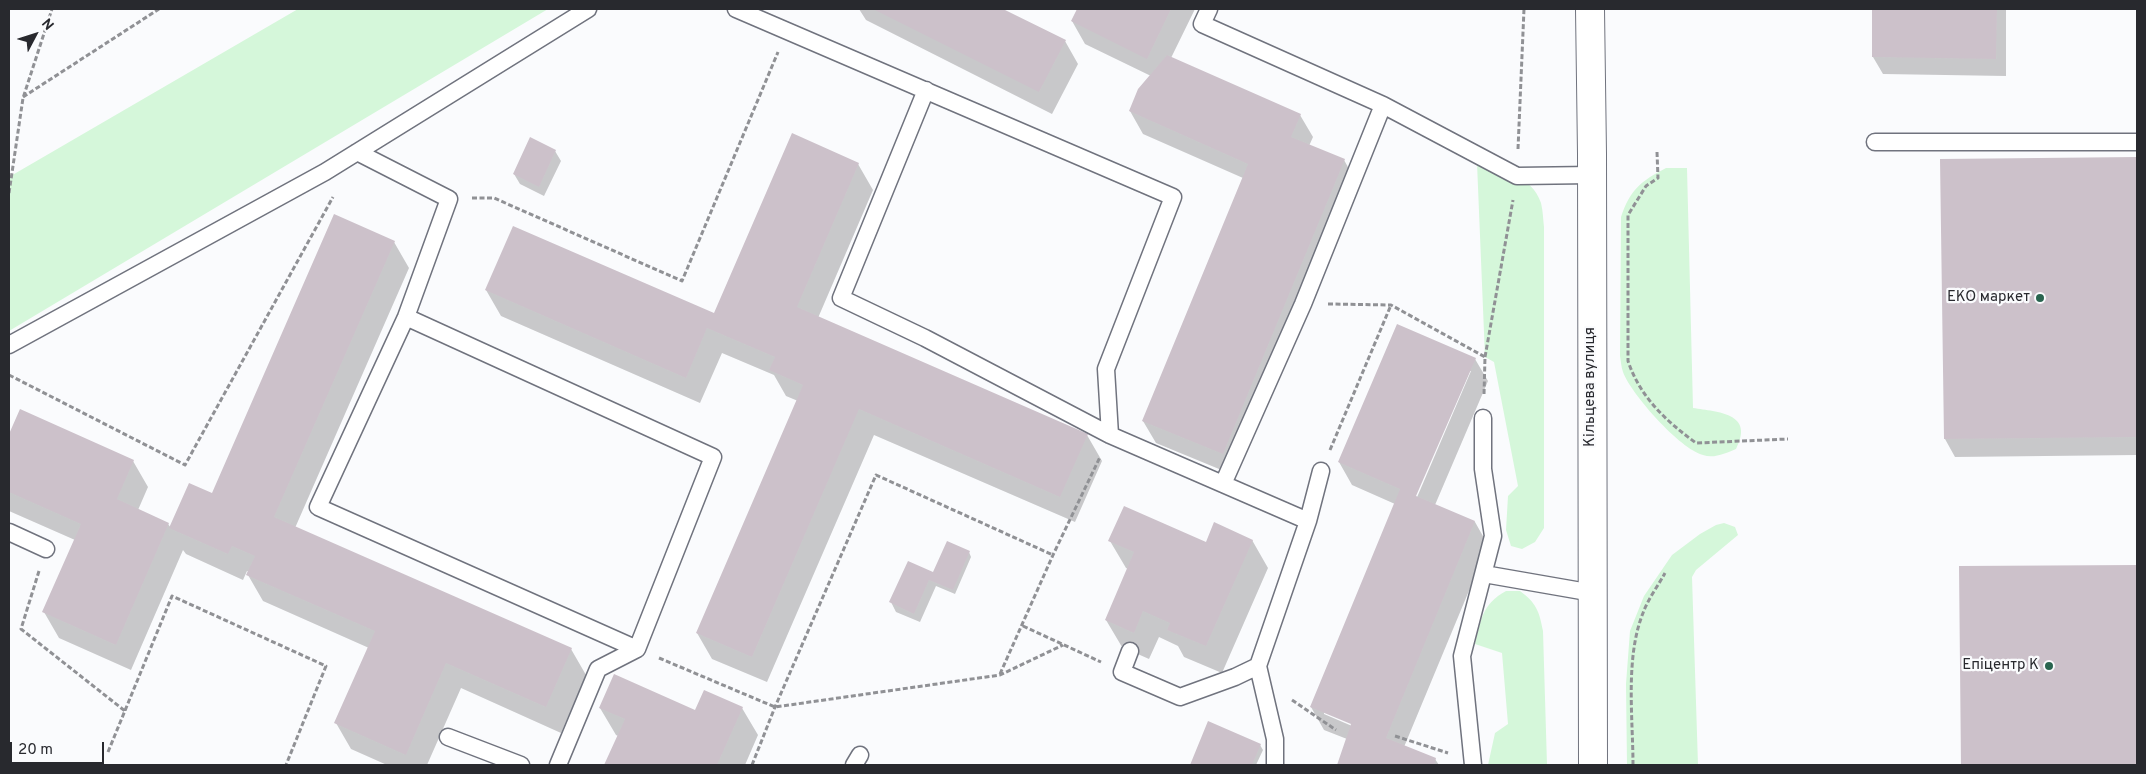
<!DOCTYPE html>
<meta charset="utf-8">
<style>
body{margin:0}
#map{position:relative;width:2146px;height:774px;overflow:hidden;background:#fafbfd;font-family:Overpass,sans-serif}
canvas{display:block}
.frame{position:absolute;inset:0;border:10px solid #28292e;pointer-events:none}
.north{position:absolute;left:10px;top:10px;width:50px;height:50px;-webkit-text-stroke:4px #fafbfd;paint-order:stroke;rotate:50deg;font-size:14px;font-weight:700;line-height:20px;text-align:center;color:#28292e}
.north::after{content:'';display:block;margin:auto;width:18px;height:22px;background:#28292e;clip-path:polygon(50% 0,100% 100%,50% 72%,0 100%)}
.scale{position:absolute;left:10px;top:742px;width:94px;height:22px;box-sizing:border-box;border:2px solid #28292e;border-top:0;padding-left:6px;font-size:15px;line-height:18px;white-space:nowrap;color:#28292e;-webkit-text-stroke:4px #fafbfd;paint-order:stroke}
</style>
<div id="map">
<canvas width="2146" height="774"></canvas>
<div class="frame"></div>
<div class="north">N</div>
<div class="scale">20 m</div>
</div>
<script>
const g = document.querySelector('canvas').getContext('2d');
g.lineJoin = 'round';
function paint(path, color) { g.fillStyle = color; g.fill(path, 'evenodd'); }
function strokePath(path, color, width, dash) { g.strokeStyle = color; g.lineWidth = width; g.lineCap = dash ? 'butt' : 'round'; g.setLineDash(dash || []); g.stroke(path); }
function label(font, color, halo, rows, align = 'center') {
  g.font = font + ' Overpass,sans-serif'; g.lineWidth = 4.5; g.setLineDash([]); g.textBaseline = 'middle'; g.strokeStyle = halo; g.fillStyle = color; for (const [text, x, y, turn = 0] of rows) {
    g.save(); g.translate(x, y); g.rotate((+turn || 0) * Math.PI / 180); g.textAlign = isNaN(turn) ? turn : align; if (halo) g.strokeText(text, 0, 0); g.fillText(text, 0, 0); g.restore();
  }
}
const green = new Path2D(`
 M298 9H548L9 331V177Z
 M1477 163C1501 170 1532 175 1541 203 1543 211 1543 219 1544 227V528L1535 542 1522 549 1511 546 1506 530 1508 496 1518 486 1494 362 1485 357Z
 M1666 168H1687L1693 408C1718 412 1755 413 1736 449 1726 453 1714 459 1703 455 1680 449 1631 394 1623 372 1621 367 1621 361 1620 356L1621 217C1630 190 1641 181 1666 168Z
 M1724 523 1735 527 1738 535 1696 570 1692 577 1698 765H1627L1626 684 1630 631 1644 596 1672 555 1700 534 1716 525Z
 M1506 591H1520C1536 603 1539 610 1543 631L1547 765H1488L1495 733 1508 724 1502 653 1475 644C1481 620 1482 604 1506 591Z`);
const shadow = new Path2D(`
 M859 9H1000L1065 41 1078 64 1052 114 866 20Z
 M1078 9H1195L1171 58 1300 115 1313 137 1309 146 1344 160 1357 183 1236 476 1156 443 1143 421 1243 178 1143 134 1130 111 1151 76 1085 44 1072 21Z
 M1874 9H2006V76L1883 74 1873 57Z
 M555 151 561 161 544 196 520 184 514 174Z
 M2137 158V455L1955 457 1945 439 1942 160Z
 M858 164 873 190 818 318 1087 435 1102 461 1075 522 874 435 767 682 712 659 697 633 798 401 786 396 774 375 722 353 700 403 501 316 486 290 714 314Z
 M394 242 409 268 295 528 571 649 586 675 561 733 461 688 427 765H387L351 749 336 723 369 648 263 601 248 575 249 572 247 571 243 580 186 554 183 550 131 670 59 638 44 612 75 540 9 511V437L20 411 133 461 148 487 138 510 168 524 171 528 212 495Z
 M1475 359 1488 381 1435 505 1475 522 1488 545 1404 747 1435 759 1439 765H1338L1347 739 1324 730 1311 707 1395 504 1352 485 1339 462ZM1468 371H1471L1415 502 1413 501ZM1324 712 1352 723V726L1324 714Z
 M1252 540 1268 568 1222 673 1184 657 1178 646 1159 637 1149 659 1122 647 1106 620 1128 569 1126 568 1110 541 1206 544Z
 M969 552 971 557 955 594 936 586 920 622 896 612 891 602Z
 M2137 566V765H1963L1961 568Z
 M600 708 696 712 742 708 758 735 745 765H606L618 736 616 735Z
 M1209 723 1260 745 1263 750 1256 765H1191Z`);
const building = new Path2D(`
 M873 9H1003L1066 40 1039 92Z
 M1077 9H1171L1147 59 1071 21Z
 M1872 9H1997L1996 59 1872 57Z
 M1167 55 1301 114 1291 137 1345 159 1223 454 1142 421 1248 164 1129 111 1138 89Z
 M792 133 859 163 797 307 1088 434 1060 497 859 409 752 657 696 633 803 385 769 370 775 357 707 328 686 378 485 290 513 226 714 313Z
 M530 137 556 150 539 187 513 174Z
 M2137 157V437L1944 439 1940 159Z
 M334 214 395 241 274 517 572 648 546 707 446 663 406 755 334 723 375 631 246 575 255 556 232 546 228 554 169 528 189 483 212 493Z
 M1397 324 1476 358 1416 496 1475 521 1386 738 1436 758 1434 765H1337L1351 724 1310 707 1400 489 1338 462Z
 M20 409 134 460 117 499 169 523 116 645 42 612 81 524 9 492V434Z
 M1124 506 1206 542 1214 522 1253 540 1206 646 1167 630 1170 623 1143 611 1134 633 1105 620 1134 552 1108 541Z
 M947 541 970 551 953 590 929 580 914 614 889 602 908 561 933 572Z
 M2137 565V765H1961L1959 566Z
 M614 674 695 710 704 690 743 707 717 765H604L625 719 599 708Z
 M1208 721 1261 744 1252 765H1190Z`);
const path = new Path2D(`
 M23 97 159 9
 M1518 149 1524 9
 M1657 152 1658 178 1646 186 1628 215V361C1640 397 1666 421 1696 443L1788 439
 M9 193 23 98 52 9
 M472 198H494L682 281 778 52
 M1328 304 1391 305 1485 357 1484 395
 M1485 357 1513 200
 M9 375 185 465 333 197
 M1330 450 1391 305
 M39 571 21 629 125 711
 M1023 626 1101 662
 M659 658 775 707 1000 675 1063 645
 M1000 674 1053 555 1100 457
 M1292 700 1336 730
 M1395 736 1448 753
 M108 752 172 596 326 666 286 765
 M752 765 775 707 876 475 1053 555
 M1633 765C1633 718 1625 658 1643 613 1648 599 1658 586 1665 573`);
const service = new Path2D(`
 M736 9 1173 197 1106 369 1110 435
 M1209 9 1202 24 1383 105 1517 176 1592 175
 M926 90 841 298 925 338 1110 435 1308 521
 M1875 142H2137
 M357 152 449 199 406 317 318 507 637 649
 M406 317 713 457 637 649 598 669 558 765
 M9 345 325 172 588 9
 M1223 484 1303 304 1383 105
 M9 532 46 549
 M1484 574 1593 593
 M1130 651 1122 672 1180 697 1235 677 1258 666 1308 521 1321 471
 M1258 666 1275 739V765
 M448 737 521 765
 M854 765 860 755
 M1473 765 1462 656 1493 536 1483 469V418`);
const secondary = new Path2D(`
 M1590 9 1592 154 1593 765`);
const markers = [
 [2040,298,5,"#29644f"],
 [2049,666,5,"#29644f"]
];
const poiNames = [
 ["ЕКО маркет",2030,298],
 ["Епіцентр К",2039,666]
];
const streetNames = [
 ["Кільцева вулиця",1591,387,-90]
];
paint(green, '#d5f7da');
paint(shadow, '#0003');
paint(building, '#ccc1ca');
strokePath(service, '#70737e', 19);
strokePath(secondary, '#70737e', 30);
strokePath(path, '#909195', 3, [5, 2.5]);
strokePath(service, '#fff', 16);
strokePath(secondary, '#fff', 28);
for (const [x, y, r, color] of markers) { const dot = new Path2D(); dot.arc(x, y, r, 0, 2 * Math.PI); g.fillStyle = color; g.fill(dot); strokePath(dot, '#fafbfd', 2); }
label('15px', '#28292e', '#fafbfd', poiNames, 'right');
label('15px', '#28292e', '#fafbfd', streetNames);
</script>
